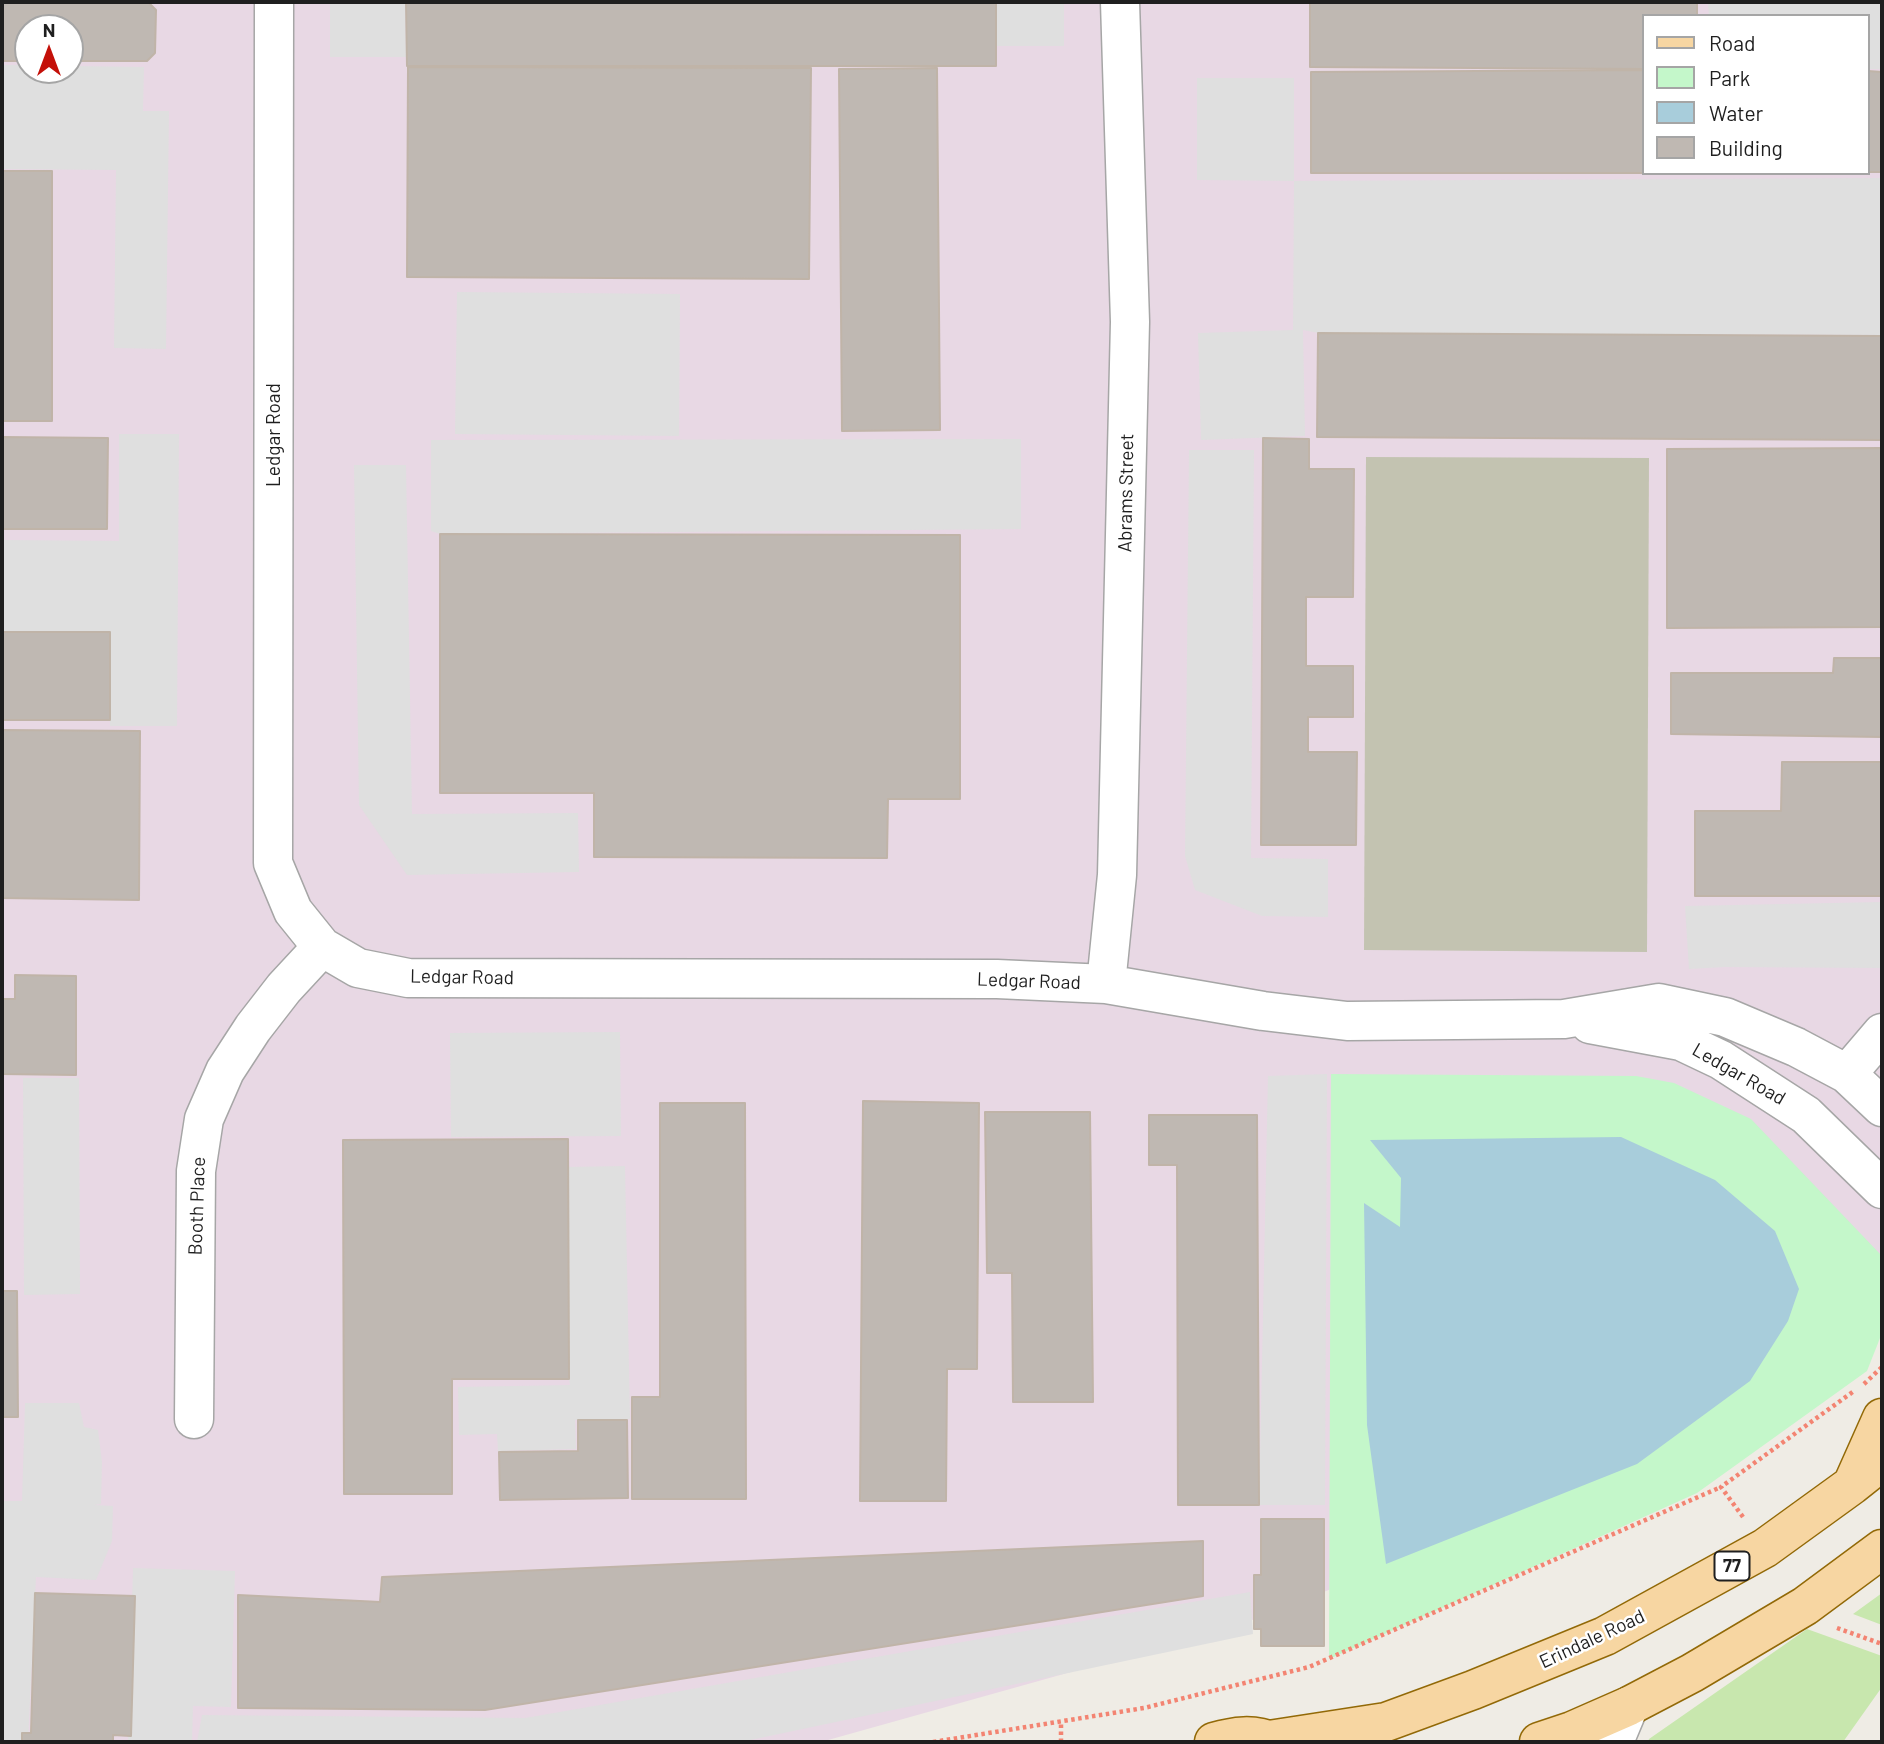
<!DOCTYPE html>
<style>
body{margin:0}
#map{position:relative;width:1884px;height:1744px;overflow:hidden;background:#efece5;font-family:Barlow,sans-serif}
canvas{display:block}
.frame{position:absolute;inset:0;border:4px solid #1f1f1f;pointer-events:none}
.legend{position:absolute;left:1642px;top:14px;width:228px;height:161px;box-sizing:border-box;background:#fff;border:2px solid #a5a5a5;margin:0;padding:9px 12px;list-style:none;font-size:21px;color:#1f1f1f}
.legend li{display:flex;align-items:center;gap:14px;height:35px}
.legend b{width:35px;border:2px solid #a5a5a5}
.north{position:absolute;left:14px;top:14px;width:70px;height:70px;box-sizing:border-box;background:#fff;border:2px solid #a5a5a5;border-radius:50%;rotate:0deg;font-size:19px;font-weight:700;line-height:28px;text-align:center;color:#1f1f1f}
.north::after{content:'';display:block;margin:auto;width:24px;height:32px;background:#c41009;clip-path:polygon(50% 0,100% 100%,50% 72%,0 100%)}
</style>
<div id="map">
<canvas width="1884" height="1744"></canvas>
<div class="frame"></div>
<ul class="legend">
<li><b style="height:9px;background:#f7d6a2"></b>Road</li>
<li><b style="height:19px;background:#c4f7ca"></b>Park</li>
<li><b style="height:19px;background:#a8cddb"></b>Water</li>
<li><b style="height:19px;background:#bfb8b2"></b>Building</li>
</ul>
<div class="north">N</div>
</div>
<script>
const g = document.querySelector('canvas').getContext('2d');
g.lineJoin = 'round';
function paint(path, color) { g.fillStyle = color; g.fill(path, 'evenodd'); }
function strokePath(path, color, width, dash) { g.strokeStyle = color; g.lineWidth = width; g.lineCap = dash ? 'butt' : 'round'; g.setLineDash(dash || []); g.stroke(path); }
function label(font, color, halo, rows, align = 'center') {
  g.font = font + ' Barlow,sans-serif'; g.lineWidth = 5; g.setLineDash([]); g.textBaseline = 'middle'; g.strokeStyle = halo; g.fillStyle = color; for (const [text, x, y, turn = 0] of rows) {
    g.save(); g.translate(x, y); g.rotate((+turn || 0) * Math.PI / 180); g.textAlign = isNaN(turn) ? turn : align; if (halo) g.strokeText(text, 0, 0); g.fillText(text, 0, 0); g.restore();
  }
}
const industrial = new Path2D(`
 M2 2H1882V1295L1736 1430 1242 1624 821 1742H2ZM1644 16H1868V173H1644ZM28 28H70V70H28Z`);
const construction = new Path2D(`
 M1366 457 1649 458 1647 952 1364 950Z`);
const grass = new Path2D(`
 M1882 1593V1625L1853 1614Z
 M1807 1629 1882 1656V1687L1843 1742H1648L1649 1739Z`);
const park = new Path2D(`
 M1331 1074 1636 1076 1674 1083 1751 1119 1882 1256V1333L1867 1371 1697 1493 1329 1659Z`);
const parking = new Path2D(`
 M330 2H405L406 57H330Z
 M996 2H1064V46H996Z
 M1708 2H1882V69H1868V16H1709Z
 M2 65H28V70H70V66L144 67 143 111H169L166 349 114 348 116 170 2 169Z
 M1197 78H1294V181L1882 178V335L1318 333 1303 330 1305 436 1201 440 1198 333 1293 330 1294 181 1197 180Z
 M457 292 680 294 679 436 455 434Z
 M119 434H179L177 726H110V632L2 631V540L119 541Z
 M1021 439V529L440 534 431 531V440Z
 M1189 450H1254L1251 858 1328 859V917L1262 916 1195 890 1185 856Z
 M354 465H406L412 814 578 813 579 872 407 875 359 805Z
 M1882 902V968L1725 967 1689 969 1685 906Z
 M620 1032 621 1136 451 1137 450 1033Z
 M1327 1074 1325 1505H1259L1268 1076Z
 M23 1078H79L80 1294 24 1295Z
 M625 1166 630 1419 575 1420 576 1449 498 1451 497 1434 459 1435 458 1387 570 1385 569 1379 566 1167Z
 M25 1403H79L84 1427 98 1430 102 1462 101 1504 94 1505 113 1506 112 1541 96 1580 36 1577 28 1742H2V1501H22Z
 M133 1568 235 1571 231 1707 193 1706 192 1742H128Z
 M1250 1592 1253 1634 741 1742H197L202 1715 525 1718Z`);
const water = new Path2D(`
 M1621 1137 1715 1180 1775 1231 1799 1289 1788 1321 1750 1381 1637 1464 1386 1564 1367 1425 1364 1203 1400 1227 1401 1178 1370 1140Z`);
const building = new Path2D(`
 M2 2H148L156 10 155 53 147 61H70V28H28V61H2Z
 M406 2H996V66H407Z
 M1310 2H1697V16H1644V69L1310 67Z
 M408 67 811 68 809 279 407 277Z
 M937 68 940 430 842 431 839 69Z
 M1644 70V173H1311V72Z
 M1868 71 1882 72V172H1868Z
 M2 171H52V421H2Z
 M1318 333 1882 336V440L1317 437Z
 M2 437 108 438 107 529H2Z
 M1263 438 1309 439V469H1354L1353 597H1306V666H1353V717H1308V752H1357L1356 845H1261Z
 M1882 448V627L1667 628V449Z
 M440 534 960 535V799H888L887 858 594 857V793H440Z
 M2 632H110V720H2Z
 M1834 658H1882V737L1671 734V673H1833Z
 M2 730 140 731 139 900 2 898Z
 M1782 762H1882V896H1695V811H1781Z
 M15 975 76 976V1075L2 1074V999H15Z
 M863 1101 979 1103 977 1369H947L946 1501H860Z
 M660 1103H745L746 1499H632V1397H660Z
 M985 1112H1090L1093 1402H1013L1012 1273H987Z
 M1149 1115H1257L1259 1505H1178L1177 1165H1149Z
 M568 1139 569 1379H452V1494H344L343 1140Z
 M2 1291H17L18 1417H2Z
 M578 1420H627L628 1498 500 1500 499 1452 578 1451Z
 M1261 1519H1324V1646H1261V1629H1254V1575H1261Z
 M1203 1541V1596L485 1710 238 1708V1595L380 1602 382 1577Z
 M35 1593 135 1596 131 1736 113 1735V1742H22V1733H31Z`);
const path = new Path2D(`
 M1864 1384 1882 1367
 M1743 1517 1721 1487 1854 1391
 M1837 1628 1882 1644
 M933 1742 1144 1708 1309 1667 1721 1487
 M1061 1742V1721`);
const minor = new Path2D(`
 M274 2 273 863 293 911 322 947 358 968 408 978 997 979 1106 984 1263 1011 1347 1021 1564 1019 1659 1003 1725 1017 1796 1047 1847 1074 1882 1107
 M1106 984 1117 875 1130 322 1120 2
 M1590 1024 1681 1041 1721 1060 1806 1115 1882 1189
 M1847 1074 1882 1033
 M194 1419 196 1171 204 1119 225 1071 253 1028 284 988 322 947
 M1614 1742 1629 1706`);
const major = new Path2D(`
 M1853 1483 1882 1418
 M1269 1740 1386 1722 1473 1690 1605 1636 1765 1548 1852 1485 1882 1461
 M1214 1742C1234 1736 1254 1733 1273 1742
 M1539 1742 1572 1731 1629 1706 1692 1673 1805 1606 1882 1549`);
const shields = [
 [1732,1566,35]
];
const shieldNames = [
 ["77",1732,1566]
];
const streetNames = [
 ["Ledgar Road",274,435,-90],
 ["Abrams Street",1126,493,-89],
 ["Ledgar Road",462,977,1],
 ["Ledgar Road",1029,981,2],
 ["Ledgar Road",1739,1074,30],
 ["Booth Place",197,1206,-88],
 ["Erindale Road",1592,1639,-25]
];
paint(industrial, '#e8d8e4');
paint(construction, '#c3c3b1');
paint(grass, '#c8e7ae');
paint(park, '#c4f7ca');
paint(parking, '#dfdfdf');
paint(water, '#a8cddb');
paint(building, '#bfb8b2');
strokePath(building, '#c0b4a8', 2);
strokePath(minor, '#a6a6a6', 41);
strokePath(major, '#926907', 41);
strokePath(path, '#f38472', 4.5, [3.5, 3.5]);
strokePath(minor, '#fff', 38);
strokePath(major, '#f7d6a2', 38);
for (const [x, y, w] of shields) { const box = new Path2D(); box.roundRect(x - w / 2, y - 14.5, w, 29, 5); g.fillStyle = '#fff'; g.fill(box); strokePath(box, '#1f1f1f', 2); }
label('bold 18px', '#1f1f1f', null, shieldNames);
label('19px', '#1f1f1f', '#fff', streetNames);
</script>
